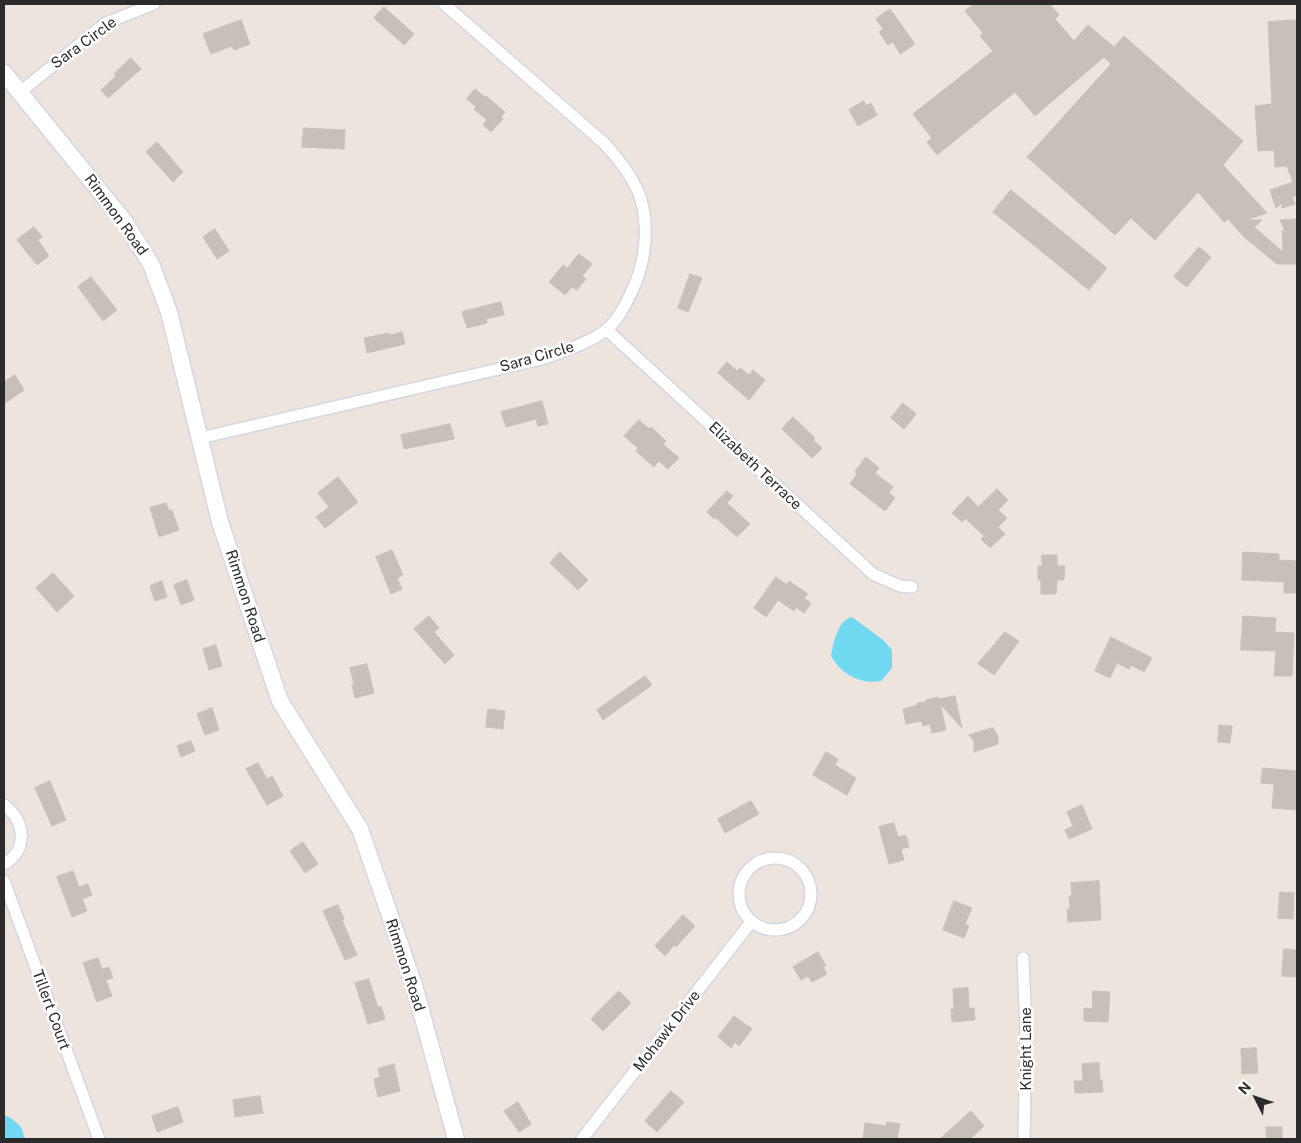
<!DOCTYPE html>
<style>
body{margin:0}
#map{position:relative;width:1301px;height:1143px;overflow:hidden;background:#ede5dd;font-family:"Public Sans",sans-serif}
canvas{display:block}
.frame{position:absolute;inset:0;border:5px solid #2b2b2b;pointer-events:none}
.north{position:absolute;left:1231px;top:1073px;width:50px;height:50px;-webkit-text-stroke:4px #fff;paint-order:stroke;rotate:311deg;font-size:14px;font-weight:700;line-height:20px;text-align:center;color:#2b2b2b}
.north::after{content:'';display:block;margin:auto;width:18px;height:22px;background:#2b2b2b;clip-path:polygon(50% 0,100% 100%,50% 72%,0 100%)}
</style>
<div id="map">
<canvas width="1301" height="1143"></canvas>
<div class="frame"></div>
<div class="north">N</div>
</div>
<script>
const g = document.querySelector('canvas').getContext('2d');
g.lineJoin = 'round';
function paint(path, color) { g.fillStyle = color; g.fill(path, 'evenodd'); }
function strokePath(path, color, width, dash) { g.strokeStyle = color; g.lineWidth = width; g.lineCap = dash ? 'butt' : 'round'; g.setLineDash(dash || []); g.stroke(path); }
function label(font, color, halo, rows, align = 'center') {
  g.font = font + ' "Public Sans",sans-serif'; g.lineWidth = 5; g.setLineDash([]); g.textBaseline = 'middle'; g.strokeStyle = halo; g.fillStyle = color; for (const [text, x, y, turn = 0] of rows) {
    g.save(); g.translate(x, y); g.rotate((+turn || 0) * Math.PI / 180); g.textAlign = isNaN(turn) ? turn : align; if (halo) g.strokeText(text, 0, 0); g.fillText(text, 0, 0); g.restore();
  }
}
const water = new Path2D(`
 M852 617 883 640 892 650V668L881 681C860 685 840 673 831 656 833 643 838 620 852 617Z`);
const river = new Path2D(`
 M4 1126 12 1133 14 1139`);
const building = new Path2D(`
 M974 4H1050L1059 15 1055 19 1074 41 1088 25 1114 47 1124 36 1243 141 1223 165 1267 213 1246 220H1262L1254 227 1283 252 1282 230 1286 234 1280 220 1297 219V264H1277L1244 237 1228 219 1224 222 1198 192 1155 240 1131 218 1115 235 1027 157 1111 64 1104 57 1035 116 1015 92 937 155 927 142 932 138 913 114 993 51 980 36 983 33 965 11Z
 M384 7 414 34 404 45 374 18Z
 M890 9 915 44 900 54 893 42 888 45 879 32 883 29 876 19Z
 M241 20 250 44 234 50 232 46 211 54 203 34Z
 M1297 20V195L1292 197 1295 204 1282 208V203L1276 208 1270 190 1293 182 1287 166 1275 167 1274 150 1258 151 1255 106 1272 104 1268 22Z
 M131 58 141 69 108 98 101 90 116 76 114 74Z
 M475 89 485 97 486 96 505 112 501 117 503 119 491 132 483 125 487 120 474 109 476 107 467 99Z
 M864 101 866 106 871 103 877 115 858 126 849 110Z
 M304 128 345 130 344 149 302 147Z
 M157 142 183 172 173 182 146 152Z
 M1011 190 1107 268 1089 290 993 212Z
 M34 227 42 237 38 240 49 256 37 265 17 240Z
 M215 229 229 251 217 259 203 237Z
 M1199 247 1211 257 1187 287 1174 277Z
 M579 254 592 264 582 276 586 279 577 290 572 287 565 295 549 282 563 265 567 268Z
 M690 274 702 278 688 312 678 308Z
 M91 277 117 310 103 321 78 287Z
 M501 302 504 315 486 319 487 323 467 328 462 312Z
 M402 332 405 344 367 353 364 338 389 333 390 335Z
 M727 362 737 371 740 368 749 375 753 370 765 380 749 400 718 373Z
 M15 375 24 390 4 404V382Z
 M542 401 548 424 538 426 536 419 506 427 501 412Z
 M903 403 916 414 904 429 891 418Z
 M793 417 815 438 813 440 822 448 812 458 782 429Z
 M639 420 649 429 651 427 666 441 663 444 679 458 668 469 659 461 654 467 636 451 638 448 624 436Z
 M450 424 454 439 404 449 401 435Z
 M866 457 879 468 875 473 893 487 889 493 895 498 885 511 850 484 857 474 855 472Z
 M338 477 358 502 325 528 316 517 329 507 318 493Z
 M997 489 1008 500 998 510 1007 518 998 527 1005 534 990 548 981 539 984 536 965 518 962 522 952 513 968 496 978 507Z
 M727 491 733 496 727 503 750 524 737 537 715 517 714 519 707 512Z
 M166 503 169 511 172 510 179 530 159 537 150 508Z
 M392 550 403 575 397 578 402 589 391 594 376 557Z
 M560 552 588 580 578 590 550 563Z
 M1243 552 1279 554V560L1297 561V593H1284V582L1242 580Z
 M1042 555H1057V566H1065L1064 580H1057L1056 594H1041V580H1038V566H1042Z
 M53 573 74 596 57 612 36 588Z
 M776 577 787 585 789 581 808 594 804 598 811 603 804 613 796 607 794 611 778 600 766 617 754 608Z
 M187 580 194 600 181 605 174 585Z
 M162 581 167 597 155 601 150 586Z
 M429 616 439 628 434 632 454 655 445 664 414 629Z
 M1243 616 1276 618 1275 632 1294 633 1292 676H1274L1276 651 1241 650Z
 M1005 632 1019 641 994 675 978 664Z
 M1111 637 1152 658 1144 672 1131 665 1129 669 1117 663 1110 678 1095 671Z
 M216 645 222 666 209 670 203 649Z
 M367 664 374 693 355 698 352 685H354L350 668Z
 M645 676 652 685 603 720 597 710Z
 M955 696 962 728 940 704 946 730 932 733 930 724 923 726 921 721 906 724 903 709 918 705 917 703 926 702V700L938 697 939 699Z
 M212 708 219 730 205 735 197 714Z
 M488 709 505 711 503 729 486 727Z
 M1219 725 1232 726 1230 743 1218 742Z
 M993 728 998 736V744L974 752V741L969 735Z
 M191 741 195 751 181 757 177 746Z
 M826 752 838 759 835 765 856 778 847 795 813 775Z
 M258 763 267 779 272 776 283 796 267 805 246 769Z
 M1263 768 1297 771V810L1272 808 1274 784 1261 783Z
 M50 781 66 820 52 826 35 788Z
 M751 801 759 814 725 833 718 819Z
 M1082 805 1092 829 1069 839 1065 830 1073 826 1067 812Z
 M894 823 898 837 906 835 909 847 901 849 904 860 889 864 879 827Z
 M303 842 318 864 305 873 290 851Z
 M73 871 79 887 88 884 92 895 82 899 87 911 72 917 57 877Z
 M1099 881 1101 920 1068 922 1067 909H1070L1069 896 1072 895 1071 883Z
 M1280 892 1294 893 1293 919 1278 918Z
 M954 901 972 908 965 924 969 926 964 938 943 930Z
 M338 905 344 919 342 920 357 955 345 960 323 911Z
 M683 915 695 926 676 947 674 945 665 956 655 946Z
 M1284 949 1297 950V977L1282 976Z
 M818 952 826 966 823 967 827 974 812 982 808 976 801 980 793 967Z
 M98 958 102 969 109 967 113 978 106 980 112 996 97 1002 83 963Z
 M369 979 378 1008 381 1006 385 1019 368 1024 355 983Z
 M968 988 969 1008H974L975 1020 952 1022 951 1009H954L953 989Z
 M619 991 631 1003 603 1031 591 1019Z
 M1093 991 1110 992 1108 1022 1084 1021V1008L1092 1009Z
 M734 1016 752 1029 739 1046 735 1042 731 1048 718 1037Z
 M1256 1048 1258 1073 1242 1074 1241 1049Z
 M1099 1063 1100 1080H1102L1103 1092 1075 1093 1074 1081H1083L1082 1064Z
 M394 1064 400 1091 378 1097 374 1079 380 1077 378 1069Z
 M671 1091 684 1102 657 1132 645 1121Z
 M260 1096 263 1113 235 1117 233 1100Z
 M518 1102 531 1124 519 1132 504 1111Z
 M178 1107 183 1122 157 1132 152 1116Z
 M971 1111 984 1126 970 1139H940Z
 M887 1122 900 1124 897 1139H863L865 1123 886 1126Z
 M1266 1127H1282V1139H1267Z`);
const street = new Path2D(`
 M20 92 106 23 154 4
 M607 330 873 574 900 586 912 587
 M200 438 542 359C564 351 586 344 605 331 617 322 625 306 631 293 646 264 651 220 637 189 629 172 617 157 604 143L444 4
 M4 805C25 820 29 850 4 864
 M739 894a36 36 0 1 1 72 0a36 36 0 1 1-72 0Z
 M4 881 99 1139
 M1023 958 1026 1032 1024 1139
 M582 1139 751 922`);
const secondary = new Path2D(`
 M4 73 124 221 151 264 169 312 220 522 280 701 360 829 414 985 456 1139`);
const streetNames = [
 ["Sara Circle",84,43,-36],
 ["Rimmon Road",116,215,54],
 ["Sara Circle",537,357,-16],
 ["Elizabeth Terrace",755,466,43],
 ["Rimmon Road",245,596,72],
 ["Rimmon Road",405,965,72],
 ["Tillert Court",51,1010,70],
 ["Mohawk Drive",667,1031,-52],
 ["Knight Lane",1026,1049,-90]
];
paint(water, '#70d8f0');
strokePath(river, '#70d8f0', 21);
paint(building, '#c6c0b9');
strokePath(building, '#c9c1b7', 1);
strokePath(street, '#d2d7e4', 14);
strokePath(secondary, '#d2d7e4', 19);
strokePath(street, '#fff', 11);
strokePath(secondary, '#fff', 16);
label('15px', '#2b2b2b', '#fff', streetNames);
</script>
